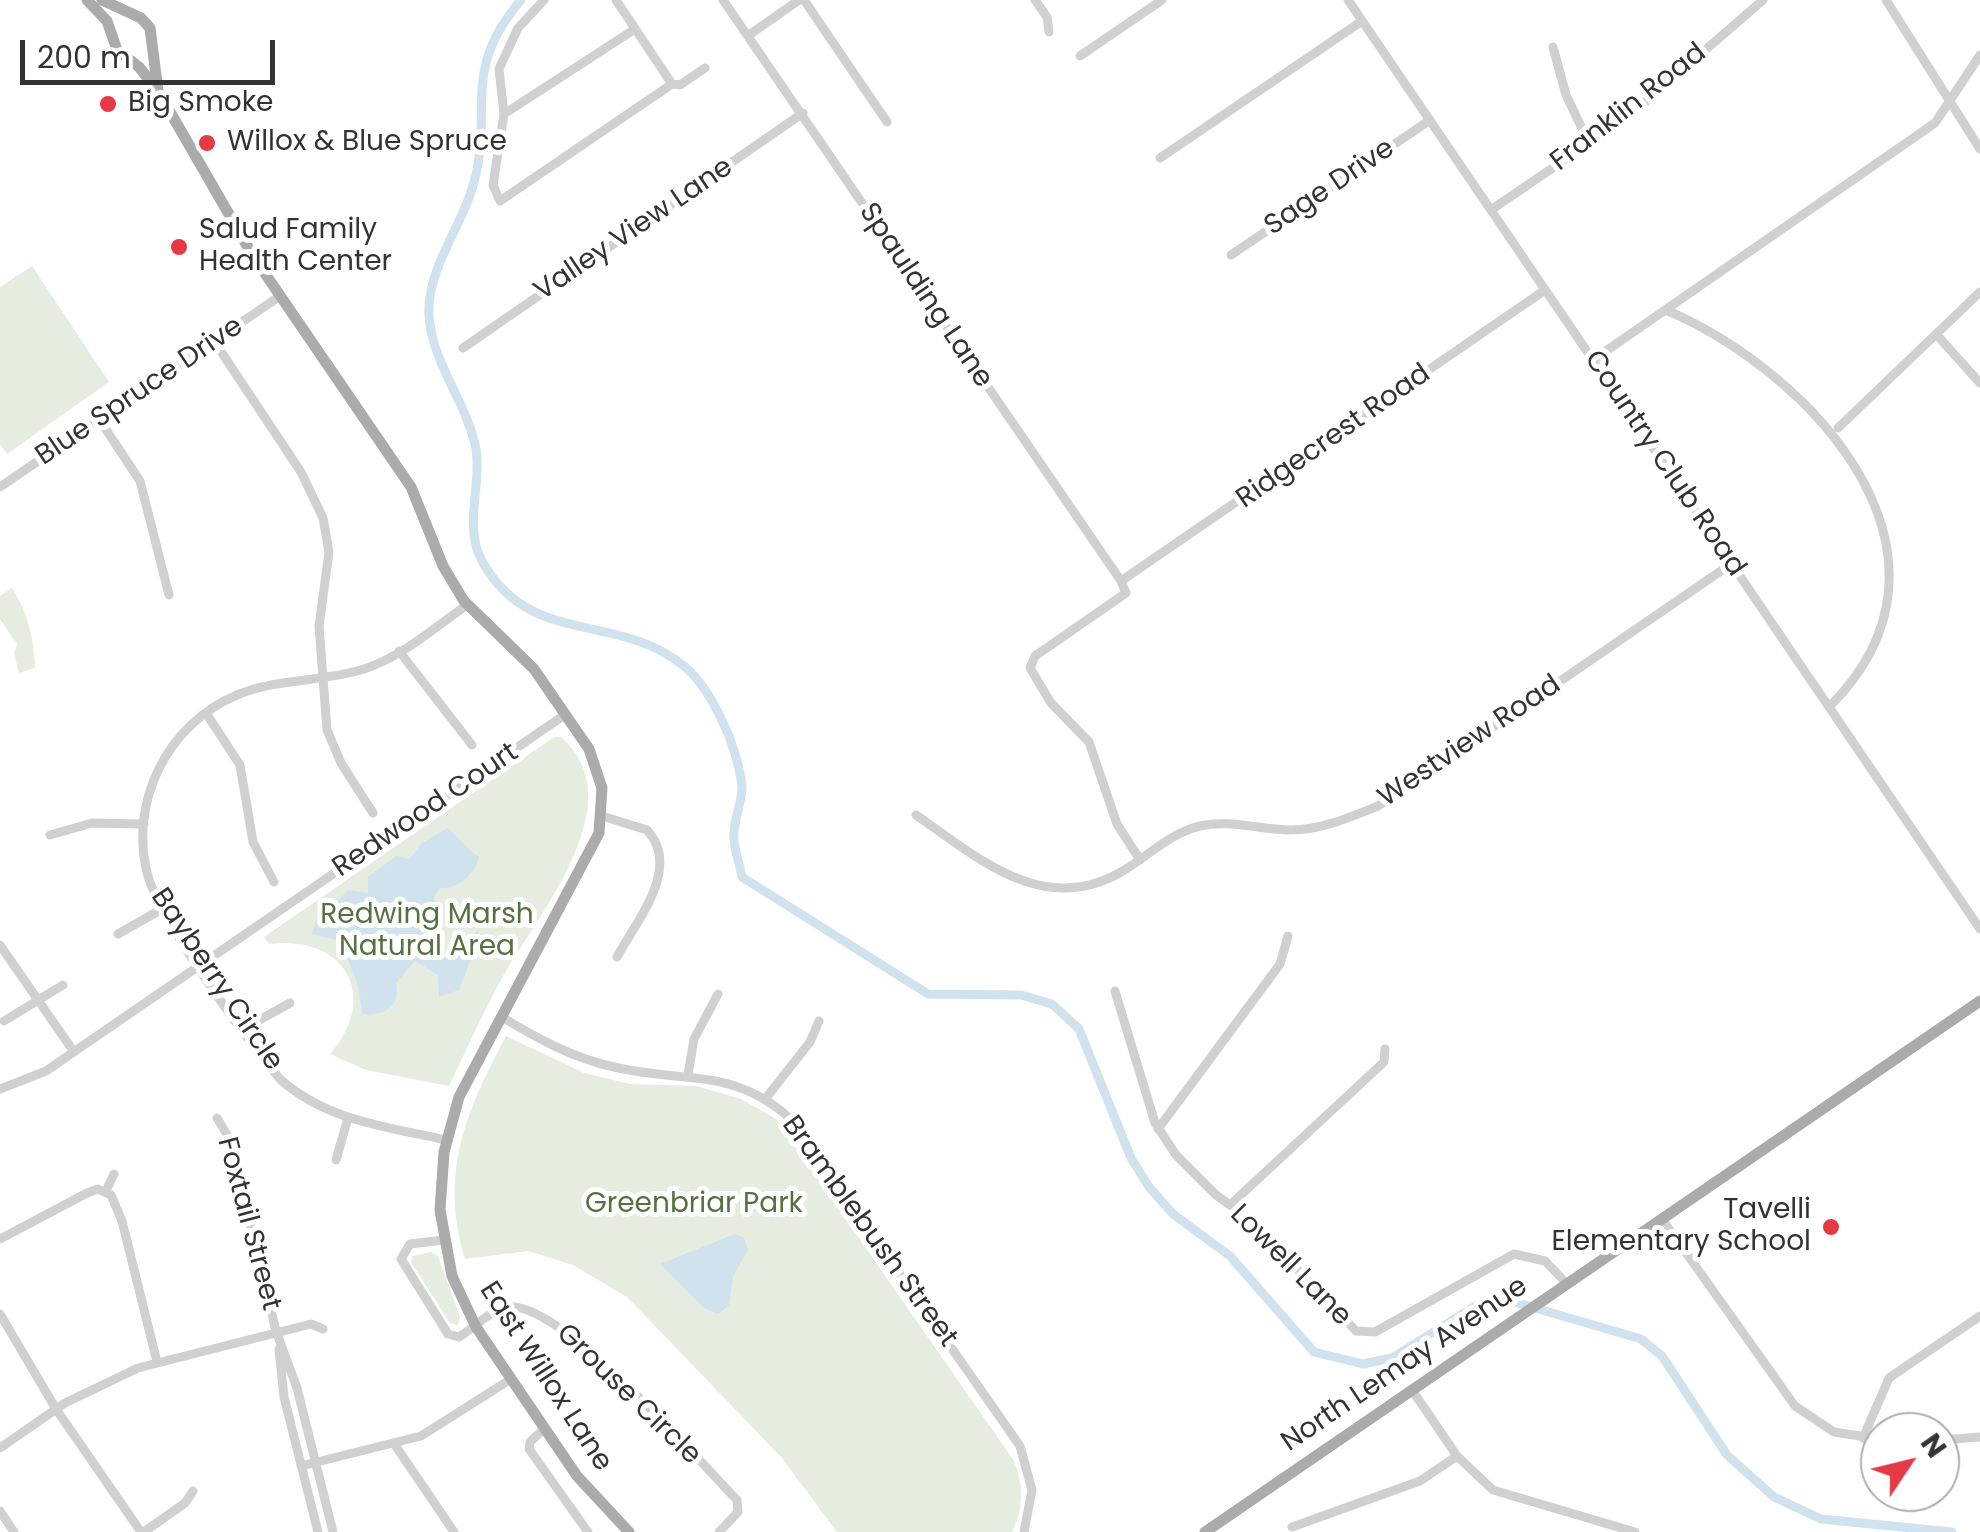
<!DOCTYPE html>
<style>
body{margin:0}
#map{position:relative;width:1980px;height:1532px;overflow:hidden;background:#fff;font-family:Poppins,sans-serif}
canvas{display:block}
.north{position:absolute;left:1860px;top:1412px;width:100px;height:100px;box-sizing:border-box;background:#fff;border:2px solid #adadad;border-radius:50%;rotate:55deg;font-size:28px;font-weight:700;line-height:40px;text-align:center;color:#333}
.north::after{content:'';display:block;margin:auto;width:35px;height:45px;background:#e63946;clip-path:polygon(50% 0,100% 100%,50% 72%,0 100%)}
.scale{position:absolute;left:20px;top:40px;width:255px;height:45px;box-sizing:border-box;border:5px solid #333;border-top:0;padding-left:12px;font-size:30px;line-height:35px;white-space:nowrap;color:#333;-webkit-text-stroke:8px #fff;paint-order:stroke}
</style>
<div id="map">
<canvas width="1980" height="1532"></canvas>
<div class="north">N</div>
<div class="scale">200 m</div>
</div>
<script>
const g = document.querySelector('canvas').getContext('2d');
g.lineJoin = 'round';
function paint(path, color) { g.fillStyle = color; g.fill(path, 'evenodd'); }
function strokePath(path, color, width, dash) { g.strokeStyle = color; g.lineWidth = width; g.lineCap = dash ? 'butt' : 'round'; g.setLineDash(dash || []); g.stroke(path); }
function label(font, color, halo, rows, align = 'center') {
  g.font = font + ' Poppins,sans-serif'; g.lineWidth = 10; g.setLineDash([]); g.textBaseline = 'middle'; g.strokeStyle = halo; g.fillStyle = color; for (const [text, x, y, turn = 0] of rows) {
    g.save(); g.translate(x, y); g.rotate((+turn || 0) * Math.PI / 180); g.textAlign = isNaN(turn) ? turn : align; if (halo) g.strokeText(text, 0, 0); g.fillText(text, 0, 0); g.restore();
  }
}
const green = new Path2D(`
 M32 266 109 382 7 454 0 444V287Z
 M12 588C28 612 34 639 35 668L19 673 14 654 17 644 0 619V596Z
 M554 737H561C637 803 533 920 500 982 481 1016 466 1051 449 1086L366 1070 330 1054C381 996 344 934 269 944L264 937Z
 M506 1036 584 1073 630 1084 697 1086 741 1099 776 1119 1014 1461C1024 1486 1024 1507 1012 1532H837L782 1458 627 1297 573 1265 528 1251 465 1259C439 1172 466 1112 506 1036Z
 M431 1252 438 1256 460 1317 458 1325 450 1323 411 1262 413 1256Z`);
const water = new Path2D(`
 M447 828C460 837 465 849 479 857 476 873 457 890 440 888L434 896 437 930 430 940 439 957 455 958 478 930 480 950 469 963 459 990 439 997 438 975 415 961 396 983C401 1007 384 1016 362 1014L359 988 341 941 312 934 316 921 349 890 368 893V877L396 856 410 859 421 844Z
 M735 1234 744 1238 748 1250 733 1276 729 1305 718 1314 704 1308 660 1264Z`);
const canal = new Path2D(`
 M521 0C457 75 497 113 471 192 459 229 431 266 429 306 426 355 467 401 476 449 482 486 463 526 482 561 530 648 617 611 684 666 705 683 719 712 729 736 734 750 741 772 742 787 742 805 732 822 734 840 735 852 740 865 742 877L928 994 1021 995 1052 1004 1079 1029 1131 1158 1149 1187 1173 1214 1230 1256 1314 1352 1363 1364 1392 1358 1477 1305 1501 1298 1641 1339 1662 1356 1727 1455 1774 1497 1821 1519 1952 1532`);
const minor = new Path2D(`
 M544 0 518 28 499 69 504 114 493 185 500 201 672 84 680 85 705 68
 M616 0 672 84
 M723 0 1121 581 1126 593 1035 656 1030 668 1051 703 1089 742 1117 824 1140 860
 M804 0 887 122
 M1035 0 1047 17 1049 32
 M1348 0 1980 929
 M1886 0 1980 149
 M749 35 799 0
 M1553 47 1566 95 1589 143
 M1080 56 1162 0
 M504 114 635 29
 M1160 158 1362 21
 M1491 210 1630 115 1763 0
 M1231 255 1430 120
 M1666 310C1817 375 1980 558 1829 707
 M1936 334 1980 383
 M214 341 301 472 323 518 329 552 319 626 327 730 341 763 373 813
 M463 348 803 113
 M1593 360 1935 123 1980 55
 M99 419 140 481 169 595
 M1838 428 1980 292
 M0 487 280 296
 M1121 581 1545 290
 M399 651 472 745
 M206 713 240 765 253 842 274 882
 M916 815C978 858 1043 917 1121 872 1147 857 1170 833 1200 826 1230 819 1260 830 1291 830 1321 830 1351 817 1378 806L1731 564
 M602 816 647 830C682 868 637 920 617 957
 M50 835 92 823 144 824
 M118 934 162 909
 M0 945 74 1052
 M1115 991 1155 1123 1176 1155 1216 1195 1251 1220 1356 1331 1375 1332 1514 1254 1545 1261 1567 1284
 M502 1017C538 1039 573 1058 614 1067 686 1084 733 1066 793 1121L1020 1446 1032 1490 1024 1532
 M4 1021 63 985
 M243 1029 290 1003
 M688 1075 694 1039 718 994
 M0 1089 46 1071 566 714
 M766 1098 810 1042 819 1021
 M217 1118 229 1138 276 1331 297 1388 333 1532
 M1158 1129 1280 964 1288 936
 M446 1140C387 1127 328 1121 281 1080 248 1043 161 921 148 876 128 803 167 724 237 695 278 678 323 682 364 669 402 657 435 627 467 605
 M336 1160 348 1118
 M106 1191 114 1174
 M1230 1205 1384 1062 1385 1049
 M1662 1219 1795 1406 1834 1432 1880 1439
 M0 1239 87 1193 98 1189 111 1195 122 1221 157 1362
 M444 1240 410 1244 401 1259 448 1334 459 1337C476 1327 491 1308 511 1307 564 1305 697 1459 737 1500L738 1512 719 1532
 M0 1314 56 1409 141 1532
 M279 1349 284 1397 318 1532
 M1412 1390 1457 1456 1493 1490 1635 1532
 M545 1428 530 1442 529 1449 588 1532
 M1863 1438 1889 1378 1980 1316
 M1940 1440 1980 1437
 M395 1445 454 1532
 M0 1448 65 1403 138 1368 311 1324 323 1329
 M301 1466 421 1436 511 1379
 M0 1511 14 1532
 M1292 1527 1420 1481 1457 1456
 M144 1532 185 1503 193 1491`);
const major = new Path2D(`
 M87 0 107 21 117 50 139 67 158 91 253 256 411 487 443 566 464 601 534 669 589 749 602 788 599 833 459 1097 444 1152 440 1210 452 1276 476 1327 577 1476 629 1532
 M102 0 141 18 150 28 158 91
 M1205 1532 1980 1001`);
const markers = [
 [108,104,10,"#e63946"],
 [207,143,10,"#e63946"],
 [179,247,10,"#e63946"],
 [1831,1227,10,"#e63946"]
];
const poiNames = [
 ["Big Smoke",128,104],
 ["Willox & Blue Spruce",227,143],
 ["Salud Family",199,231],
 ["Health Center",199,263],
 ["Tavelli",1811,1211,"right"],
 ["Elementary School",1811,1243,"right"]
];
const streetNames = [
 ["Franklin Road",1629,108,-38],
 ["Sage Drive",1330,188,-34],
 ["Valley View Lane",634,230,-34],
 ["Spaulding Lane",925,296,56],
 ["Blue Spruce Drive",140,392,-34],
 ["Ridgecrest Road",1334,437,-35],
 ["Country Club Road",1664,464,56],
 ["Westview Road",1470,742,-34],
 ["Redwood Court",426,811,-34],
 ["Bayberry Circle",216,980,56],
 ["Foxtail Street",248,1224,75],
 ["Bramblebush Street",869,1232,54],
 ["Lowell Lane",1290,1266,45],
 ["North Lemay Avenue",1405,1365,-34],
 ["East Willox Lane",545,1377,57],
 ["Grouse Circle",628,1395,44]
];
const parkNames = [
 ["Redwing Marsh",427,916],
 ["Natural Area",427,948],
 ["Greenbriar Park",694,1205]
];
paint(green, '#e6ecdf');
paint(water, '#cfe2ee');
strokePath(canal, '#cfe2ee', 9);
strokePath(minor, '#d0d0d0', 9);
strokePath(major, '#ababab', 11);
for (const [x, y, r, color] of markers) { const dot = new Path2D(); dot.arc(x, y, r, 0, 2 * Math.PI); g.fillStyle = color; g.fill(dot); strokePath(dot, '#fff', 4); }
label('28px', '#333', '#fff', poiNames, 'left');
label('28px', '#333', '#fff', streetNames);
label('28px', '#56703f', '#fff', parkNames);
</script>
